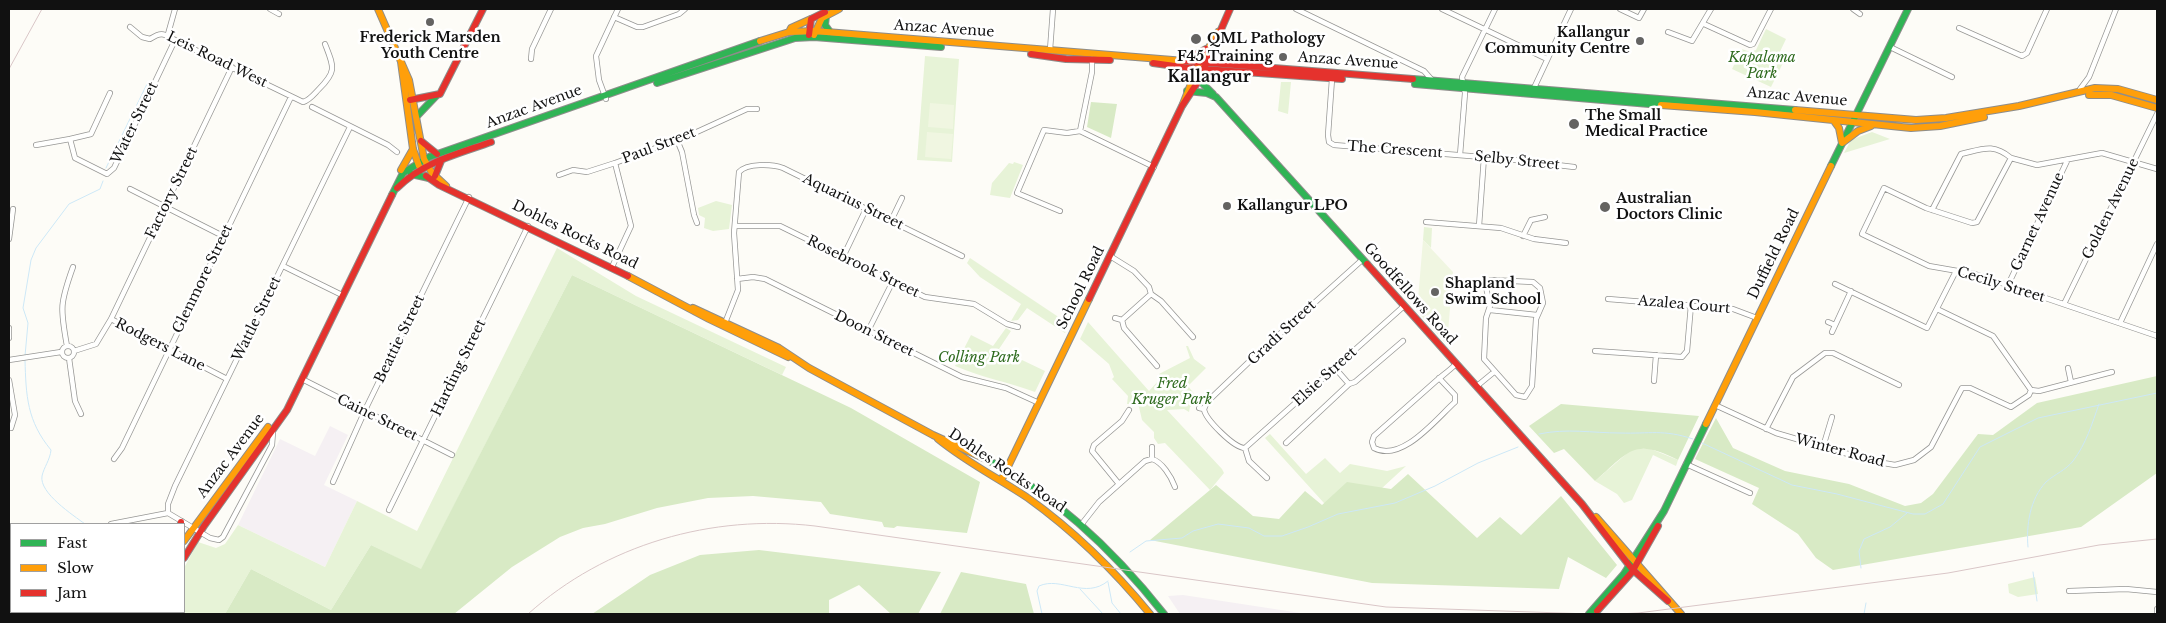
<!DOCTYPE html>
<style>
body{margin:0}
#map{position:relative;width:2166px;height:623px;overflow:hidden;background:#fdfcf7;font-family:"Libre Baskerville",serif}
canvas{display:block}
.frame{position:absolute;inset:0;border:10px solid #111;pointer-events:none}
.legend{position:absolute;left:10px;top:523px;width:175px;height:90px;box-sizing:border-box;background:#fff;border:1px solid #a0a0a0;margin:0;padding:6px 9px;list-style:none;font-size:15px;color:#111}
.legend li{display:flex;align-items:center;gap:10px;height:25px}
.legend b{width:25px;border:1px solid #a0a0a0}
</style>
<div id="map">
<canvas width="2166" height="623"></canvas>
<div class="frame"></div>
<ul class="legend">
<li><b style="height:6px;background:#30b455"></b>Fast</li>
<li><b style="height:6px;background:#ff9f0a"></b>Slow</li>
<li><b style="height:6px;background:#e5322d"></b>Jam</li>
</ul>
</div>
<script>
const g = document.querySelector('canvas').getContext('2d');
g.lineJoin = 'round';
function paint(path, color) { g.fillStyle = color; g.fill(path, 'evenodd'); }
function strokePath(path, color, width, dash) { g.strokeStyle = color; g.lineWidth = width; g.lineCap = dash ? 'butt' : 'round'; g.setLineDash(dash || []); g.stroke(path); }
function label(font, color, halo, rows, align = 'center') {
  g.font = font + ' "Libre Baskerville",serif'; g.lineWidth = 5; g.setLineDash([]); g.textBaseline = 'middle'; g.strokeStyle = halo; g.fillStyle = color; for (const [text, x, y, turn = 0] of rows) {
    g.save(); g.translate(x, y); g.rotate((+turn || 0) * Math.PI / 180); g.textAlign = isNaN(turn) ? turn : align; if (halo) g.strokeText(text, 0, 0); g.fillText(text, 0, 0); g.restore();
  }
}
const industrial = new Path2D(`
 M330 426 348 435 324 485 357 501 325 567 238 525 280 439 315 456Z
 M1183 595 1307 614H1180L1168 596Z`);
const green = new Path2D(`
 M1766 29 1786 39 1776 60 1783 63 1771 87 1732 69 1742 49 1750 52 1756 50Z
 M925 56 959 59 952 162 917 160Z
 M1281 82H1291L1288 114 1278 111Z
 M1872 132 1890 139 1844 153 1851 140Z
 M1014 162 1023 165 1010 198 990 195 992 183 1009 163 1013 164Z
 M716 201 732 205 729 229 713 231 704 228 705 218 699 215 698 208Z
 M1424 227 1432 228 1431 248 1423 240Z
 M557 248 636 296 786 367 782 375 572 275 421 570 371 545 331 610 251 569 225 614H169L170 612H184V568L198 542 216 548 225 544 238 525 325 567 357 501 417 531Z
 M970 258 1069 324 1065 333 1027 308 1018 320 1011 321 1021 304 980 277 967 263Z
 M1088 322 1149 391 1160 379 1159 374 1190 358 1186 346H1188L1194 359 1206 368 1188 386 1199 400 1190 407 1189 412 1184 409 1167 410 1222 469 1224 473 1210 490 1165 443 1158 444 1154 438V432L1142 420 1139 407 1134 404H1127L1128 396 1112 379 1114 377 1109 364 1080 339Z
 M1006 328 1011 331 999 349 1045 371 1035 392C1008 382 980 377 955 366L971 335 993 346Z
 M1270 434 1306 474 1325 458 1340 473 1350 464 1387 471 1406 466 1343 524 1265 438Z
 M1632 449H1651L1678 460 1676 466 1653 455 1632 500 1624 503 1617 494 1595 481Z
 M2035 577 2038 594 2018 597 2009 593 2008 584Z`);
const forest = new Path2D(`
 M1091 102 1117 104 1111 138 1087 127Z
 M572 275 851 408 980 482 967 533 897 526 894 528 884 527 882 522 830 514 821 502 753 496 708 498 657 508 605 524 583 528 560 537 512 567 454 614H225L251 569 331 610 371 545 421 569Z
 M2157 376V473L2081 527 1833 570 1816 558 1798 534 1752 504 1759 488 1695 459 1716 418 1733 448 1785 471 1849 484 1905 506 1921 503 1933 494 1978 434 1993 435 2037 403Z
 M1561 404 1699 416 1678 460C1633 437 1629 452 1595 481L1564 449 1554 453 1529 426Z
 M1408 474 1477 538 1500 517 1521 535 1561 496 1617 565 1606 578 1568 557 1559 589 1372 583 1150 540 1216 485 1253 516 1279 519 1305 491 1322 505 1347 482 1391 489Z
 M759 550 941 572 918 614H891L859 585 829 600V614H592L650 575 700 555Z
 M961 572 1026 584 1034 614H940Z`);
const pitch = new Path2D(`
 M930 103 954 105 953 129 928 127Z
 M927 132 953 134 951 159 925 157Z
 M1423 240 1453 272 1447 345 1417 311Z`);
const stream = new Path2D(`
 M106 168 147 84
 M25 356 28 323 23 308 31 260 36 248 69 204 100 189 103 181
 M25 360C26 396 27 421 51 450 50 460 44 467 42 476 39 493 73 515 85 524
 M1539 434C1567 428 1592 433 1620 433 1650 434 1663 429 1693 439
 M1702 443 1792 485 1837 494 1913 514H1925L1943 504 1980 447 2038 418 2157 393
 M2028 547C2026 525 2030 499 2046 482 2055 474 2066 470 2073 461 2086 444 2092 424 2099 404
 M1130 552 1146 541 1182 538 1193 531 1218 524 1249 528 1264 536H1282L1308 527 1338 514 1395 503 1435 486 1478 463 1518 447
 M1861 568 1859 551 1864 539 1890 527 1907 513
 M2033 572 2037 601
 M1108 582 1112 603 1121 614
 M1080 589 1103 614
 M37 612 44 614
 M173 613 175 614
 M1042 614 1037 591 1039 586C1061 576 1085 600 1108 581
 M1864 614 1866 603`);
const street = new Path2D(`
 M270 9 279 14
 M1296 9 1424 71 1432 80
 M1442 9 1547 59
 M1620 9 1639 18 1644 9
 M1853 9 1860 14
 M614 17 637 27H643L679 14 685 9
 M1704 24 1750 45 1753 44 1771 9
 M130 27 142 37 150 39C162 31 164 34 175 40L303 102C310 100 314 94 319 89 337 71 334 67 325 44
 M1959 28 2022 56 2027 53 2047 9
 M1668 32 1692 41 1711 9
 M168 34 175 9
 M1890 47 1952 77
 M1050 50 1053 9
 M531 59 532 49 551 9
 M1332 79 1328 135 1329 142 1334 145 1507 159 1574 167
 M1534 88 1571 9
 M2080 89 2089 77 2116 9
 M110 93 91 134 70 139 75 158 107 174 114 168 175 40
 M606 99 599 80 596 56 618 9
 M312 107 388 145 397 152
 M1080 131 1092 72V59
 M677 140 682 152 694 215 697 223
 M36 145 70 139
 M1460 155 1465 93 1462 77 1495 9
 M2157 169 2102 153 2037 165 2011 158 1977 222 1972 223 1926 208 1884 188 1862 234 1929 266 1975 274 2157 336
 M559 175 573 170 587 172 615 163 688 136 747 109H757
 M130 189 223 236
 M1932 210 1961 154C1983 149 1993 143 2011 158
 M1060 211 1017 193 1044 130 1067 133 1080 131 1154 167
 M891 221 902 198
 M1426 222 1501 228 1534 239 1566 243
 M735 226H780L925 297 974 304 1007 324 1018 327
 M1479 226 1484 157
 M1523 236 1531 220 1545 217
 M9 239 13 209
 M1110 256 1134 271 1149 287 1151 294 1161 301 1193 337
 M843 257 866 209
 M283 266 342 295
 M612 267 631 226 615 163
 M737 279 753 277 765 279 962 377 1006 388 1039 403
 M1491 280 1533 282 1540 288 1543 303 1536 319 1532 386 1525 397 1516 395 1484 359 1486 318 1490 306 1486 287Z
 M1835 284 1927 328 1956 271
 M2008 285 2068 159
 M1608 299 1733 309 1757 318
 M2064 304 2157 114
 M1490 310 1537 315
 M1115 318 1122 320 1151 294
 M111 319 227 379
 M1122 320 1124 328 1157 366
 M1828 322 1835 325
 M725 323 738 290 734 233 739 172C747 163 772 164 783 168L962 256
 M2120 323 2157 244
 M9 328V338
 M868 331 893 281
 M1832 332 1851 291
 M62 352a6 6 0 1 1 12 0a6 6 0 1 1-12 0Z
 M67 346C60 308 60 303 73 267
 M74 351 96 344 111 319 232 67
 M1595 351 1682 357 1687 351 1691 305
 M69 358 75 401 81 414
 M9 360 61 352
 M1335 368 1349 384
 M2068 368 2071 382
 M1439 378 1455 395V402C1436 419 1402 463 1374 448L1372 442 1374 436 1436 381C1443 375 1450 370 1456 364
 M302 379 452 455
 M9 380 15 415 11 428
 M1654 381 1656 355
 M1477 386 1494 372
 M2031 390 2039 391 2112 372
 M1715 405 1776 433 1872 461 1895 465 1914 460 1931 447 1962 388H1970L2011 407 2029 395 2031 390 1993 336 1937 309
 M1199 408 1204 409C1205 419 1234 448 1245 448
 M1204 409 1207 402 1252 359 1362 260
 M1766 429 1793 377 1825 353H1833L1899 385
 M1286 443 1349 384 1355 382 1403 341
 M1823 447 1832 417
 M1245 448 1404 306
 M1245 448 1249 461 1267 478
 M114 459 122 448 291 97
 M1152 459C1162 462 1171 476 1175 487
 M1686 464 1750 493
 M333 482 367 406 469 197
 M1119 484 1092 451 1094 445 1122 421 1129 410
 M389 510 528 226
 M168 513V504L175 486 350 127
 M168 513 210 538 219 540 223 537 272 445 273 432
 M111 524 168 513
 M1081 525 1099 502 1145 461 1152 459V447
 M2069 591 2126 589 2157 592
 M2157 614V609`);
const fast = new Path2D(`
 M826 16 825 25 830 32
 M1413 79 1795 110
 M1199 80 1213 94
 M657 83 795 38 814 37 941 47
 M1415 84 1661 105
 M1187 91 1207 93 1216 97 1367 264
 M417 116 436 96
 M1831 166 1908 9
 M411 174 429 178
 M392 195 403 173 429 157 760 41
 M988 460C1058 497 1115 552 1164 614
 M157 614 158 612
 M1589 614 1624 574 1664 511 1706 424`);
const slow = new Path2D(`
 M378 9 409 80 424 159 432 173 446 186
 M789 32 791 28 811 19
 M814 35 822 18 839 9
 M760 41 789 32 814 31 1185 61
 M401 62 413 149 419 166
 M2089 95H2111L2157 108
 M1183 104 1198 66 1218 32
 M1661 105 1755 112 1911 128 1940 126 1984 117
 M1795 110 1916 120 1946 118 2019 106 2095 88 2118 89 2157 100
 M1834 121 1839 128 1842 143 1858 131 1871 126
 M401 170 413 149
 M628 276 709 319 788 357
 M693 308 779 348 809 368 933 435 988 460
 M1706 424 1831 166
 M938 439C966 462 998 478 1028 498 1074 531 1114 570 1150 614
 M1001 481 1089 299
 M1596 517 1681 614
 M184 541 268 427`);
const jam = new Path2D(`
 M809 35 811 19 825 12
 M1031 54 1066 59 1110 60
 M1186 60 1206 49
 M1185 61 1413 79
 M1153 63 1189 68 1342 79
 M410 100 440 94 483 9
 M421 141 437 154
 M426 176 439 185 628 276
 M435 176 441 161
 M397 188C423 162 457 154 491 142
 M1367 264 1582 504 1632 569 1668 601
 M1089 299 1182 106 1199 80 1230 9
 M181 522V524
 M184 558 204 526 287 410 392 195
 M1597 611 1632 572 1658 526
 M165 614 166 612`);
const rail = new Path2D(`
 M9 69 42 9
 M9 580 11 585
 M21 612 23 614
 M528 614C606 544 712 514 815 526L1386 607 1590 614
 M1616 614 1638 613 1948 573 2099 545 2157 539`);
const markers = [
 [430,22,5,"#646362"],
 [1196,39,6,"#646362"],
 [1640,41,5,"#646362"],
 [1283,57,5,"#646362"],
 [1574,124,6,"#646362"],
 [1227,206,5,"#646362"],
 [1605,207,6,"#646362"],
 [1435,292,5,"#646362"]
];
const streetNames = [
 ["Anzac Avenue",944,29,4],
 ["Leis Road West",217,60,26],
 ["Anzac Avenue",1348,61,4],
 ["Anzac Avenue",1797,97,5],
 ["Anzac Avenue",534,107,-20],
 ["Water Street",135,123,-64],
 ["Paul Street",659,146,-21],
 ["The Crescent",1395,150,4],
 ["Selby Street",1517,161,6],
 ["Factory Street",172,193,-64],
 ["Aquarius Street",853,202,26],
 ["Golden Avenue",2111,209,-64],
 ["Garnet Avenue",2038,222,-65],
 ["Dohles Rocks Road",575,235,26],
 ["Duffield Road",1774,254,-64],
 ["Rosebrook Street",863,267,26],
 ["Glenmore Street",203,279,-64],
 ["Cecily Street",2001,285,17],
 ["School Road",1081,288,-64],
 ["Goodfellows Road",1410,294,48],
 ["Azalea Court",1684,305,5],
 ["Wattle Street",257,319,-64],
 ["Gradi Street",1282,333,-43],
 ["Doon Street",874,334,26],
 ["Beattie Street",400,339,-64],
 ["Rodgers Lane",160,345,27],
 ["Harding Street",459,368,-64],
 ["Elsie Street",1325,377,-42],
 ["Caine Street",377,418,26],
 ["Winter Road",1840,451,15],
 ["Anzac Avenue",231,456,-53],
 ["Dohles Rocks Road",1007,471,34]
];
const poiNames = [
 ["Kallangur",1630,33,"right"],
 ["Community Centre",1630,49,"right"],
 ["Frederick Marsden",430,38,"center"],
 ["Youth Centre",430,54,"center"],
 ["QML Pathology",1207,39],
 ["F45 Training",1273,57,"right"],
 ["The Small",1585,116],
 ["Medical Practice",1585,132],
 ["Australian",1616,199],
 ["Doctors Clinic",1616,215],
 ["Kallangur LPO",1237,206],
 ["Shapland",1445,284],
 ["Swim School",1445,300]
];
const parkNames = [
 ["Kapalama",1762,58],
 ["Park",1762,74],
 ["Colling Park",979,358],
 ["Fred",1172,384],
 ["Kruger Park",1172,400]
];
const quarterNames = [
 ["Kallangur",1209,77]
];
paint(industrial, '#f5f0f3');
paint(green, '#e7f3d7');
paint(forest, '#d8eac5');
paint(pitch, '#f0f6e1');
strokePath(stream, '#cde8f7', 1);
strokePath(street, '#979795', 6);
strokePath(fast, '#8e8d8b', 8);
strokePath(slow, '#8e8d8b', 8);
strokePath(jam, '#8e8d8b', 8);
strokePath(street, '#fffffe', 4.5);
strokePath(fast, '#30b455', 6);
strokePath(slow, '#ff9f0a', 6);
strokePath(jam, '#e5322d', 6);
strokePath(rail, '#d9c6c7', 1);
for (const [x, y, r, color] of markers) { const dot = new Path2D(); dot.arc(x, y, r, 0, 2 * Math.PI); g.fillStyle = color; g.fill(dot); strokePath(dot, '#fff', 2); }
label('14px', '#111', '#fff', streetNames);
label('bold 14px', '#111', '#fff', poiNames, 'left');
label('italic 14px', '#2f6b1f', '#fff', parkNames);
label('bold 16px', '#111', '#fff', quarterNames);
</script>
